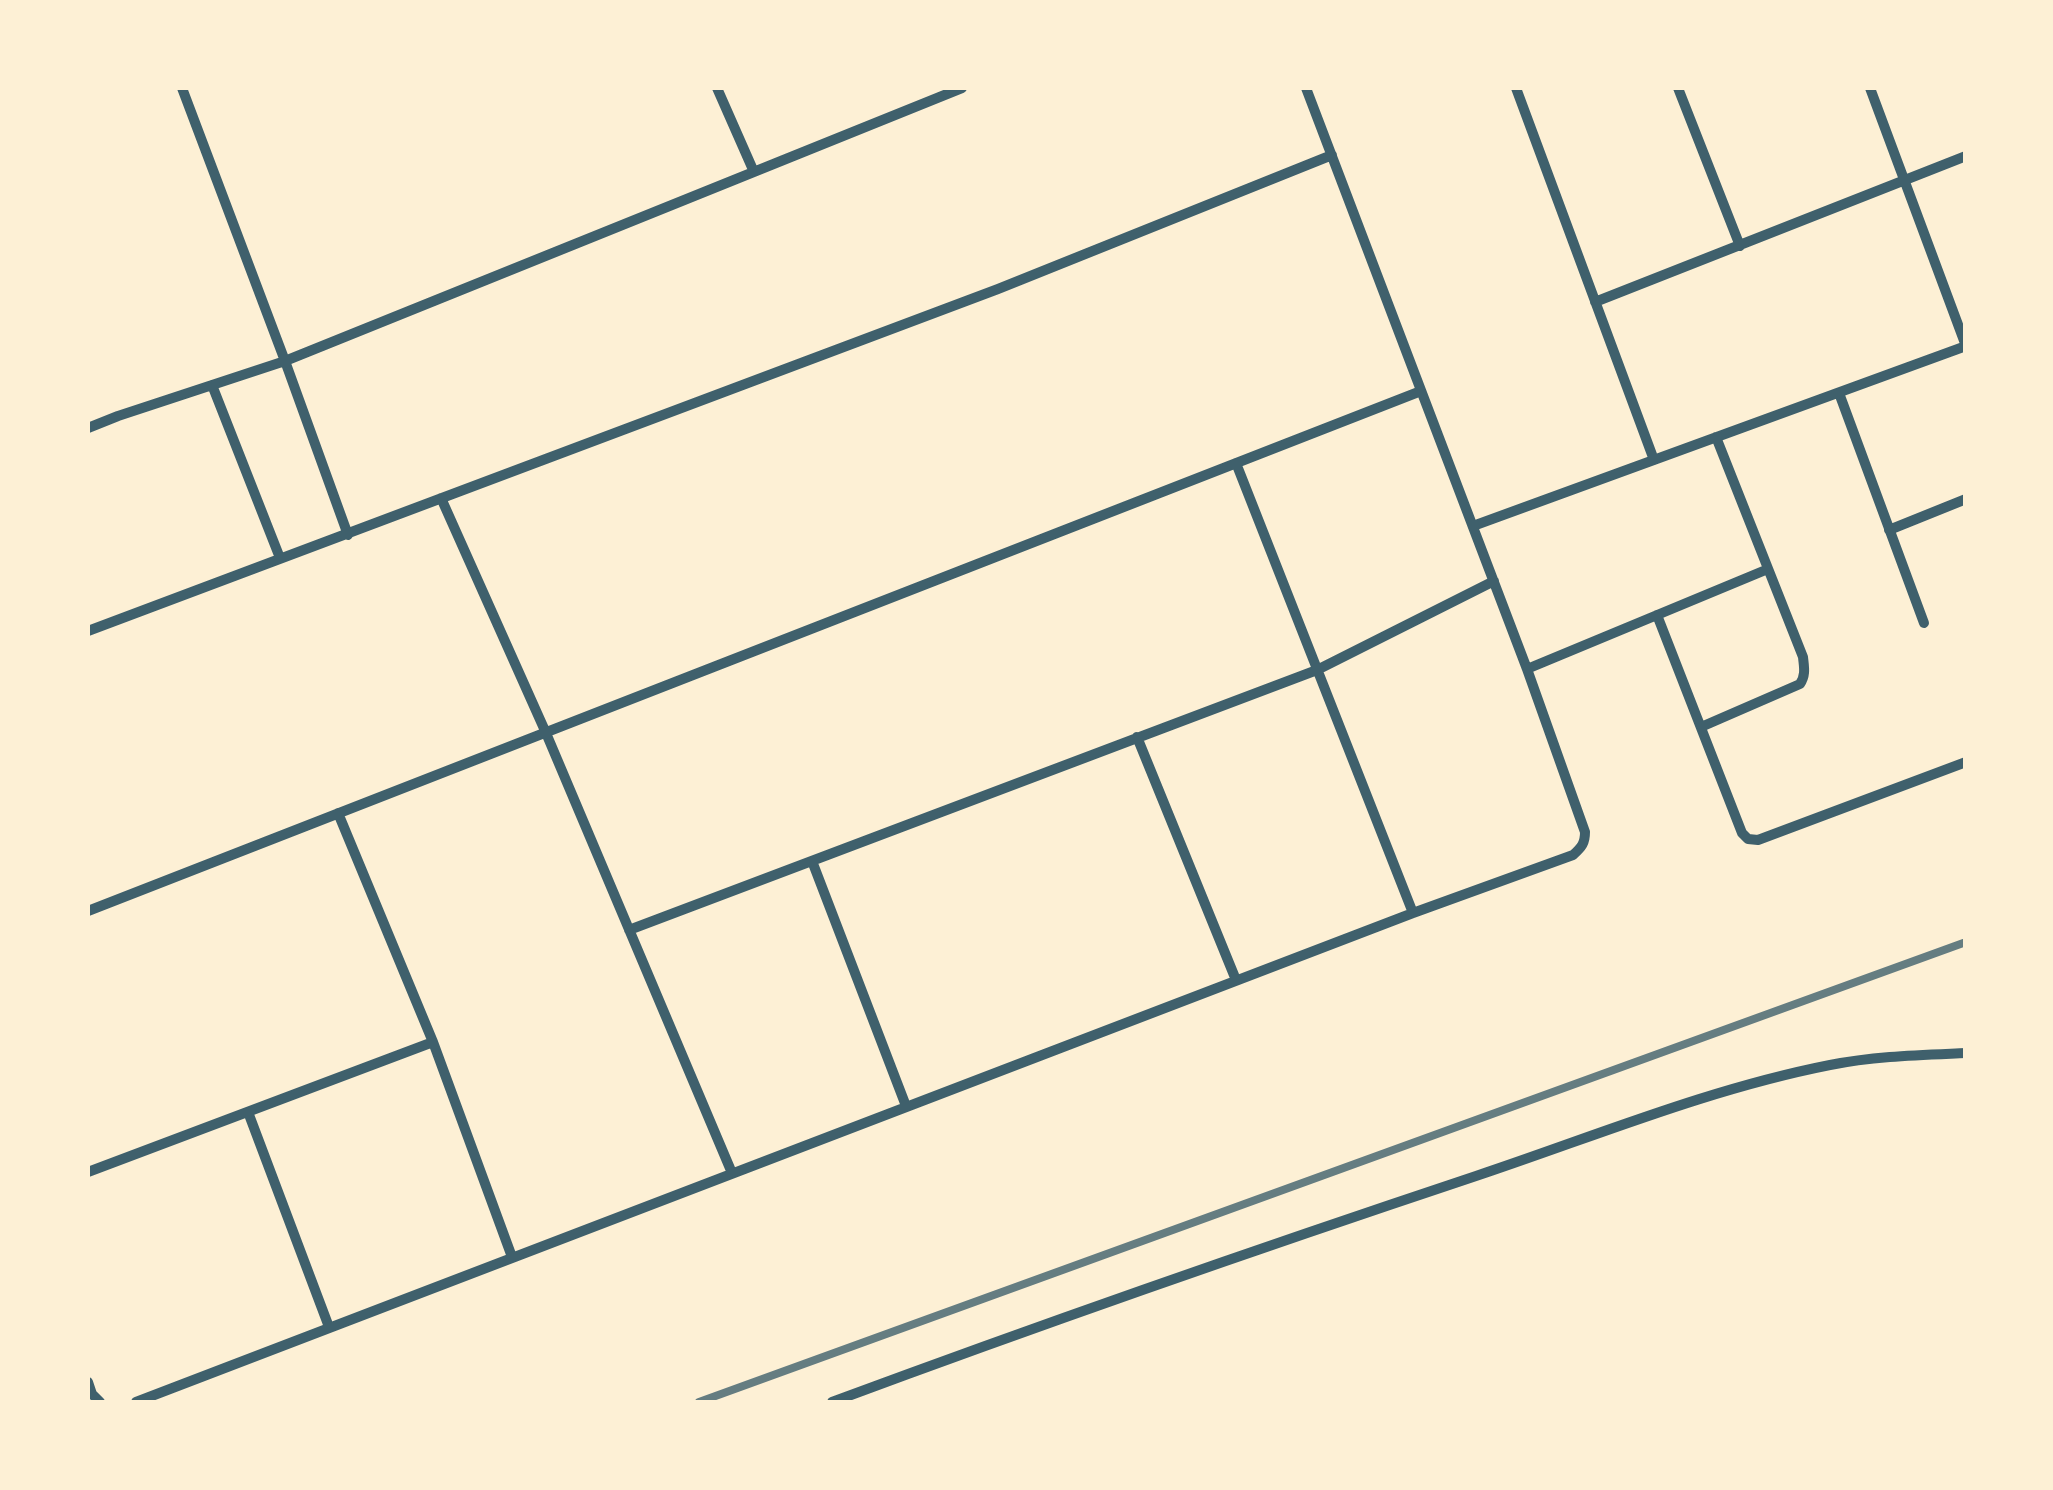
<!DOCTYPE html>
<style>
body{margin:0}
#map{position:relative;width:2053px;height:1490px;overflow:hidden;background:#fdf0d5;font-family:"Titillium Web",sans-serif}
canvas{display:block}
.frame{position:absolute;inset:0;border:90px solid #fdf0d5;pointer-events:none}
</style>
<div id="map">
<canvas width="2053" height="1490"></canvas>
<div class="frame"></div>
</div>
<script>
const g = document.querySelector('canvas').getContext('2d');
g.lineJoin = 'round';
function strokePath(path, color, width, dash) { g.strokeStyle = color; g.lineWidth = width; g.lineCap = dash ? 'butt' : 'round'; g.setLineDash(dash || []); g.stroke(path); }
const minor = new Path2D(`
 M182 88 285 361 348 535
 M717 88 754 172
 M1516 88 1654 460
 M1678 88 1740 246
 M1595 302 1966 156
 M212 385 280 558
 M1839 393 1924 623
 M88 428 118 416 285 361 962 88
 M1236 463 1413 913
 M441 498 546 733 732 1173
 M1473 526 1966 346 1870 88
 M1889 530 1966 499
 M1657 615 1742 833 1748 839 1758 840 1966 762
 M88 631 998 289 1332 155
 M1527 669 1768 569
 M1701 727 1800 684C1806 675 1804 667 1803 657L1716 437
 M1137 737 1236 980
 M338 813 433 1042 512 1257
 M812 861 906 1106
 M88 911 1421 391
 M629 930 1317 670 1494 581
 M248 1112 329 1327
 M88 1172 433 1042
 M88 1382 92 1394 100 1402
 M136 1402 1413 913 1573 855C1582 847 1585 843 1585 832L1527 669 1306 88
 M832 1402C1045 1323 1260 1248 1476 1176 1593 1137 1708 1089 1830 1065 1874 1056 1920 1055 1966 1053`);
const rail = new Path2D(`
 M699 1402 1966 942`);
strokePath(minor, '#3f606c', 10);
strokePath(rail, '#657d81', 8);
</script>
